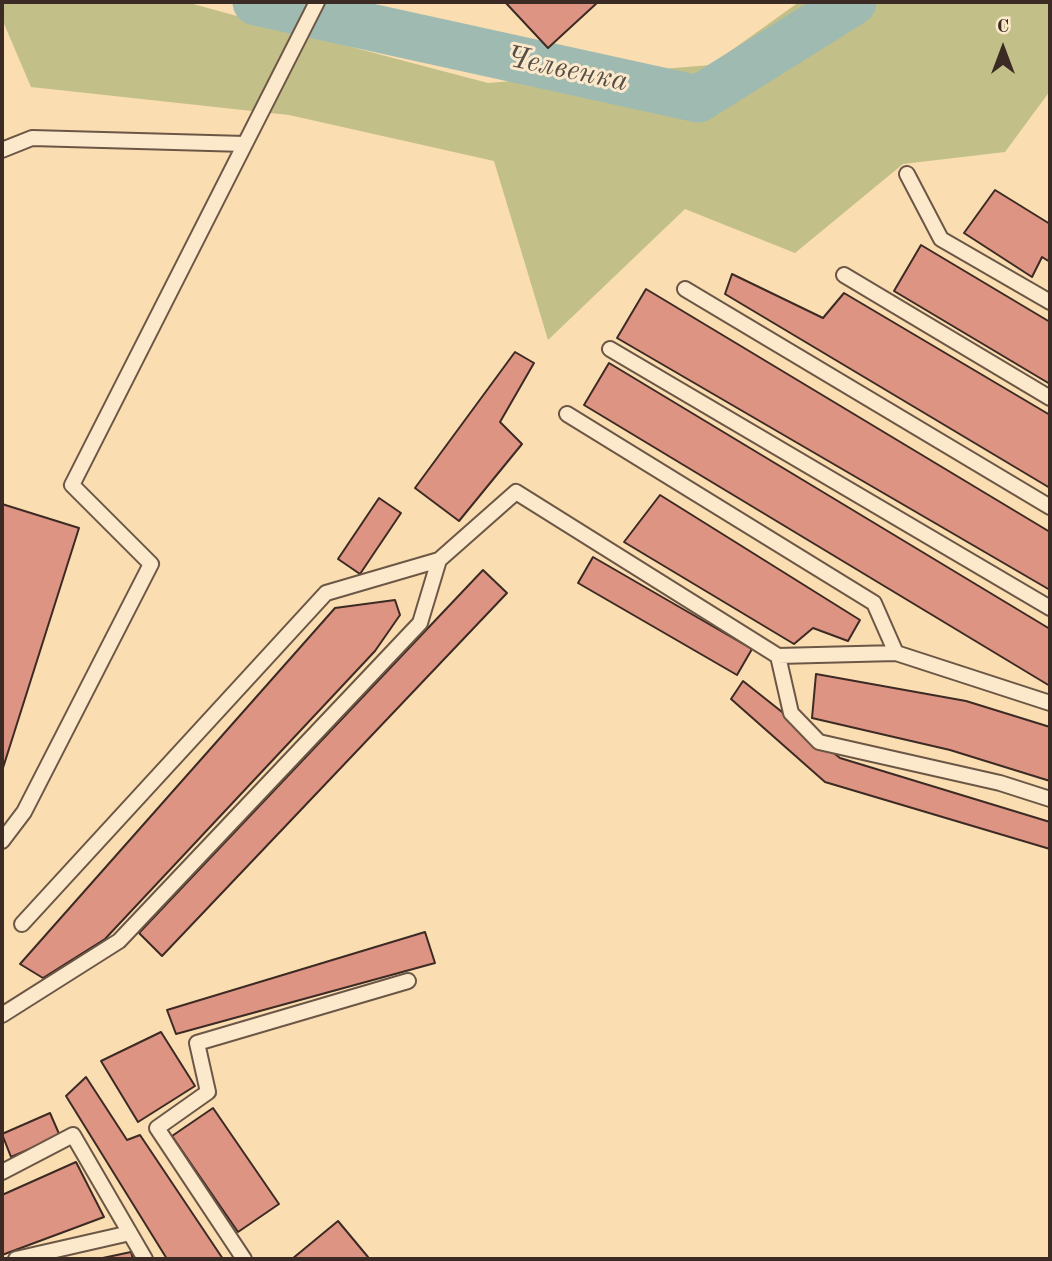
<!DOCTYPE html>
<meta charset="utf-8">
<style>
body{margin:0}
#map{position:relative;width:1052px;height:1261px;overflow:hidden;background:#faddb0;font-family:"Old Standard TT",serif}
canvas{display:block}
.frame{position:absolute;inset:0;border:4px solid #3c2a24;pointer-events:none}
.north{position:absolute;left:968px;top:14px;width:70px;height:70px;-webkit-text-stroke:5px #fce9cc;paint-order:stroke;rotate:0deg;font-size:19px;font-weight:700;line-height:28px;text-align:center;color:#3c2a24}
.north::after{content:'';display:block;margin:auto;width:24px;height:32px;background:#3c2a24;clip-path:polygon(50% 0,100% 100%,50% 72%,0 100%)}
</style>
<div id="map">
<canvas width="1052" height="1261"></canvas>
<div class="frame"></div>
<div class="north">С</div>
</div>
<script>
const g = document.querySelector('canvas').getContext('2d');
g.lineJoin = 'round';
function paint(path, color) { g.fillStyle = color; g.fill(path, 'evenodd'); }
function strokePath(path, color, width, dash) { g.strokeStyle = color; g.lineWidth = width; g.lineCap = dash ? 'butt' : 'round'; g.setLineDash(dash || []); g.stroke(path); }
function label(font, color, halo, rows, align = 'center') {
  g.font = font + ' "Old Standard TT",serif'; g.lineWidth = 6; g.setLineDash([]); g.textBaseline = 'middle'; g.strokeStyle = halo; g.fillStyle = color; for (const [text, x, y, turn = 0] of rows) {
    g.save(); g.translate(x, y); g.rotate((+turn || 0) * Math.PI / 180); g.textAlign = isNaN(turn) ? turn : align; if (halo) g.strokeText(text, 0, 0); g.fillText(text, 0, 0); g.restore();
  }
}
const green = new Path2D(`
 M2 2H186L306 35 488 83 711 65 799 2H1050V91L1005 152 903 164 795 253 685 209 548 340 494 161 289 115 31 87 2 19Z`);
const river = new Path2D(`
 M256 2 698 99 853 2`);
const building = new Path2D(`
 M505 2H598L548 48Z
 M995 190 1050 224V262L1042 257 1032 277 964 233Z
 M921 245 1050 322V384L894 291Z
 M732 274 823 318 844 293 1050 415V488L725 294Z
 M646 289 1050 532V590L617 338Z
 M515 352 534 363 500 422 522 444 459 521 415 488Z
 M609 363 1050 629V686L584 405Z
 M660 495 860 620 848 641 813 628 794 644 624 542Z
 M379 498 401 513 360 574 338 559Z
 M2 504 79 528 2 771Z
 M593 557 752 649 737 675 578 583Z
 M483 570 507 593 162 956 139 933Z
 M395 600 400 615 375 651 105 939 43 978 20 964 335 608Z
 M816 674 966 701 1050 727V781L950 750 812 718Z
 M743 681 840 758 1050 822V849L825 782 731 699Z
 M425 932 435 963 176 1034 167 1010Z
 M161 1032 195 1086 138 1122 101 1061Z
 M86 1077 127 1140 140 1135 223 1259H167L66 1096Z
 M213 1108 279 1204 238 1232 172 1136Z
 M50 1113 60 1136 11 1157 2 1134Z
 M76 1162 104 1217 2 1255V1195Z
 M338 1221 368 1257 365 1259H292Z
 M131 1252 133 1259H98Z`);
const lane = new Path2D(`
 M2 150 32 138 245 144
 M907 174 941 239 1050 302
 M844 275 1050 398
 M685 289 1050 507
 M610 349 1050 608
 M567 414 874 603 896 653
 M778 656 791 713 819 742 1000 783 1050 799
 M2 841 24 812 151 564 72 485 317 2
 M22 924 326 593 439 560
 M2 1015 119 941 420 623 439 560 516 492 778 656 896 653 1050 703
 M2 1172 73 1135 145 1259
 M16 1259 130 1233
 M244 1259 157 1128 208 1092 197 1043 408 981`);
const waterNames = [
 ["Челвенка",567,70,12]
];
paint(green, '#c2c088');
strokePath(river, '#9fbbb1', 47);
paint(building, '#de9483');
strokePath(building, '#3c2a24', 2);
strokePath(lane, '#6c5747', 18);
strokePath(lane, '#fce9cc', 14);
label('italic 30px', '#554e47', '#fce9cc', waterNames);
</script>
